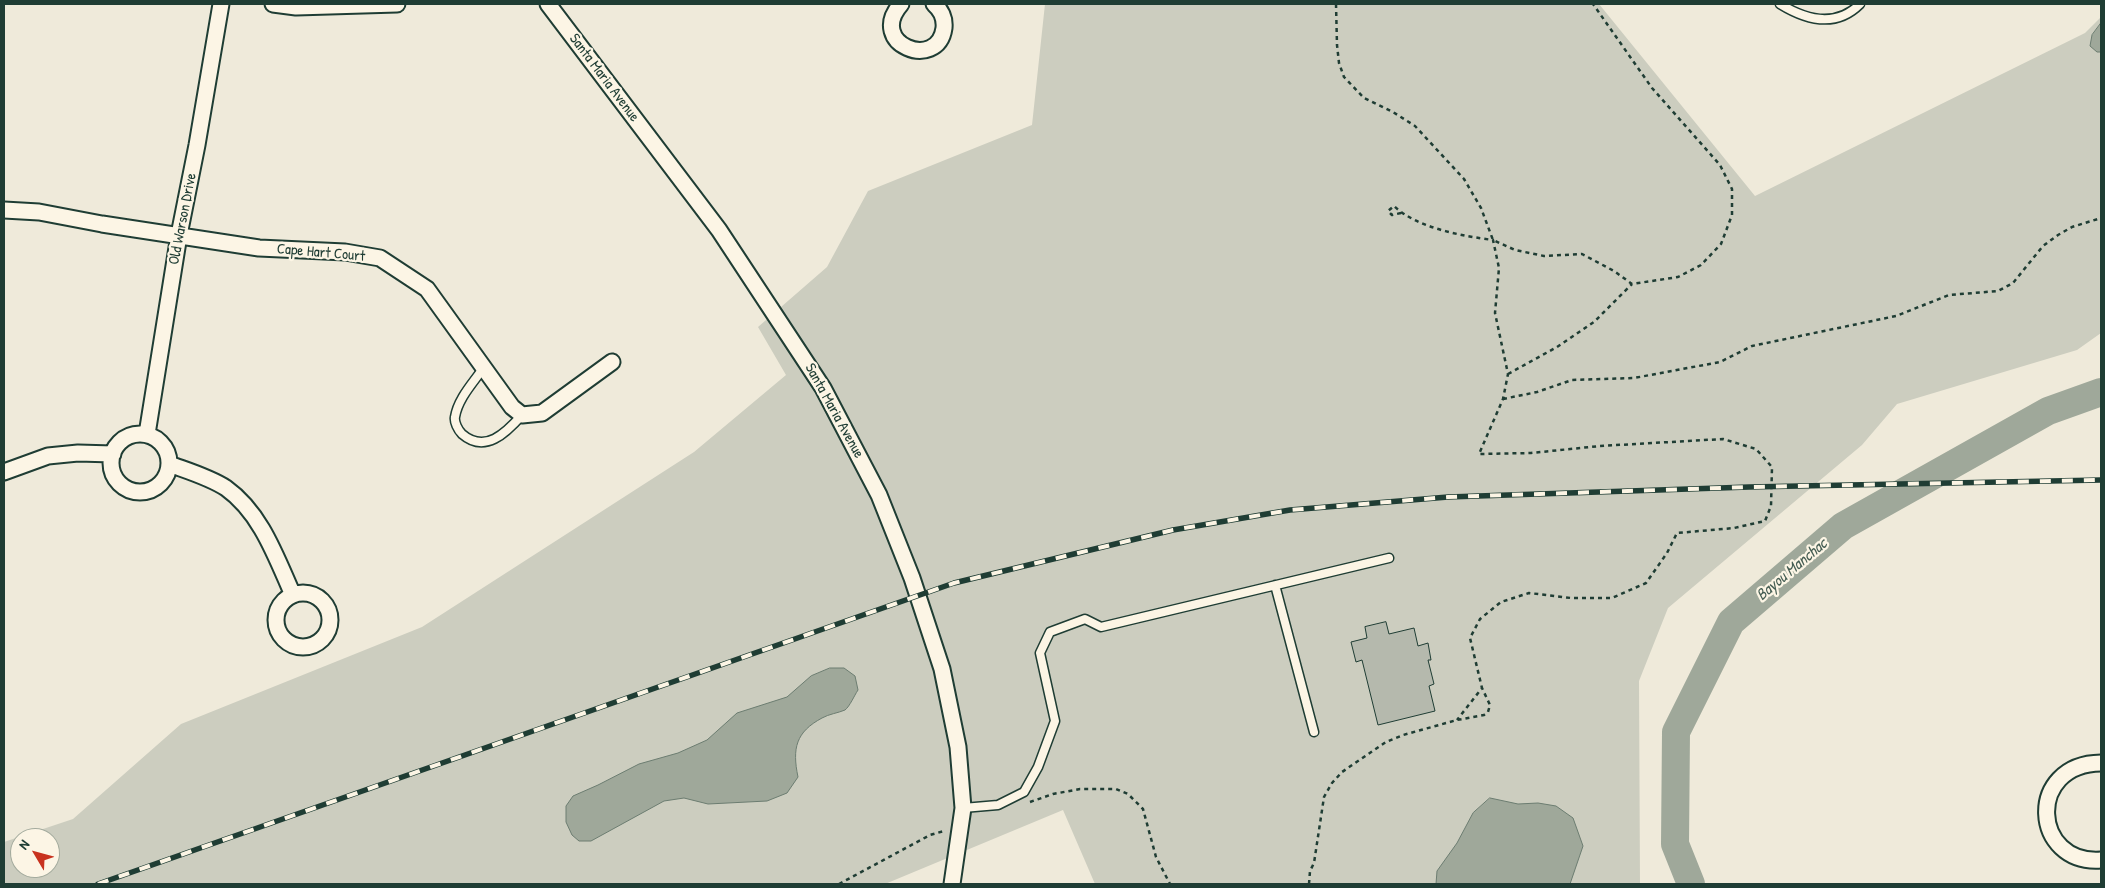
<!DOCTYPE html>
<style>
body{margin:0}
#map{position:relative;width:2105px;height:888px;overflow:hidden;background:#efeada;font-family:"Patrick Hand",sans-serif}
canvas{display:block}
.frame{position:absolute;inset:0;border:5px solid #1f3d34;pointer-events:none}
.north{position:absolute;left:10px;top:828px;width:50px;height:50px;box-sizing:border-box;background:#fcf5e5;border:1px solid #a4ab9e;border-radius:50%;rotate:307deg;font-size:14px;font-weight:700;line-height:20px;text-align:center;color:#1f3d34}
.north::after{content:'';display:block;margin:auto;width:18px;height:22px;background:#c8321e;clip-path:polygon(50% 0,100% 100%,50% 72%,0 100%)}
</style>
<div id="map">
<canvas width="2105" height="888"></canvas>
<div class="frame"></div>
<div class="north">N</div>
</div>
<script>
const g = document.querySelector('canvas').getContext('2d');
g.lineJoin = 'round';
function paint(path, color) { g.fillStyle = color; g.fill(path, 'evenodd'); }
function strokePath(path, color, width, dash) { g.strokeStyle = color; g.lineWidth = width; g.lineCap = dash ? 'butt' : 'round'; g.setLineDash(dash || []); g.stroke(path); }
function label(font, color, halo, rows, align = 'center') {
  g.font = font + ' "Patrick Hand",sans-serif'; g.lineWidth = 4.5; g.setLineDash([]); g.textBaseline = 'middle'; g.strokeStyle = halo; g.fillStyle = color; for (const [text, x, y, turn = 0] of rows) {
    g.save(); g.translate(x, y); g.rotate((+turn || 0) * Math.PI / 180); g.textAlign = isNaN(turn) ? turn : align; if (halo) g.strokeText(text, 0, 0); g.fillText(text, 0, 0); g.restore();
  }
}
const green = new Path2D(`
 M1045 4H1599L1755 196 2085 33 2101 17V333L2077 350 1897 404 1862 445 1668 608 1639 681 1640 884H1095L1063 810 885 884H4V842L73 819 181 724 422 627 694 452 786 375 758 327 827 267 868 191 1032 125ZM20 838H50V868H20Z`);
const water = new Path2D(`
 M2101 23V52H2097L2090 46 2092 35Z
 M830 668H844L855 676 858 690C854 696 850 706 845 710 838 713 829 714 822 718 796 732 792 748 798 777L787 793 767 801 708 804 684 798 664 801 591 841H579L572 835 566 822V806L573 796 598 785 639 764 678 753 707 740 737 713 787 697 811 676Z
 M1490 798 1518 804 1538 803 1556 806 1573 818 1583 846 1570 884H1436L1437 871 1457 843 1473 813Z`);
const river = new Path2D(`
 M1691 884 1675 844 1676 732 1731 622 1843 526 2048 411 2101 392`);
const building = new Path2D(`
 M1386 622 1389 634 1414 628 1418 646 1428 643 1431 660H1428L1434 684 1429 686 1435 711 1378 725 1362 660 1356 662 1351 642 1367 638 1365 627Z`);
const path = new Path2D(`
 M1336 4 1337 45 1339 63 1344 77 1364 98 1393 112 1415 126 1464 179 1481 208 1493 240 1515 250 1544 256 1582 254 1614 271 1632 284 1678 277 1701 265 1721 244 1732 215V189L1720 165 1652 88 1593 4
 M1401 213 1392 215 1388 211 1394 206C1417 228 1462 236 1493 240L1499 268 1495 313 1508 374 1503 399 1479 454 1531 453 1600 446 1723 439 1756 449 1772 467 1771 506 1765 521 1734 528 1677 533 1667 553 1646 583 1612 598H1571L1529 593 1501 602 1480 619 1470 638 1482 688 1457 720
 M1508 374 1557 347 1594 322 1632 284
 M1503 399 1537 392 1572 380 1634 378 1720 362 1752 346 1896 316 1949 295 1998 291 2013 283 2043 246 2058 235 2072 227 2101 218
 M1030 802 1053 794 1080 789H1116L1128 794 1143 809 1156 857 1170 884
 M839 884 930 835 944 831
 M1309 884 1310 871 1314 863 1324 797 1332 783 1342 772 1386 742 1403 735 1457 720 1484 715 1488 712 1490 705 1482 688`);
const lane = new Path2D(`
 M1780 4C1806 20 1836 28 1860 4
 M484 367C474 382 458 398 455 417 454 422 458 430 462 434 485 454 506 433 522 415
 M1275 585 1314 732
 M963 808 998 805 1024 792 1038 767 1055 721 1040 653 1050 632 1085 619 1101 627 1389 558`);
const street = new Path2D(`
 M273 4 296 7 397 4
 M548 4 719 230 823 388 879 495 912 578 942 669 958 747 963 808 952 884
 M901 4C866 44 938 72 944 28 945 18 941 10 934 4
 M4 210 39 212 102 224 259 248 345 252 380 258 427 289 512 407 522 415 542 413 612 362
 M147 434 179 235 197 145 221 4
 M111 463a29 29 0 1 1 58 0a29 29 0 1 1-58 0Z
 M169 464C188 471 209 477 226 488 261 513 276 557 293 595
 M4 472 48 456 78 453 113 454
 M276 620a27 27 0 1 1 54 0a27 27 0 1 1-54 0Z
 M2101 763C2025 764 2032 865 2101 860`);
const rail = new Path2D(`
 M98 884 954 583 1173 530 1290 510 1448 497 1749 487 2101 480`);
const streetNames = [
 ["Santa Maria Avenue",604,78,53],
 ["Old Warson Drive",183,219,-79],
 ["Cape Hart Court",321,253,5],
 ["Santa Maria Avenue",834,411,61]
];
const waterNames = [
 ["Bayou Manchac",1792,570,-40]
];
paint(green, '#cccdbf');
paint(water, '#9fa89a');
strokePath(water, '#6c7d71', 1);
strokePath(river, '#9fa89a', 28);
paint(building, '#b5b9ad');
strokePath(building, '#1f3d34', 1);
strokePath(lane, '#1f3d34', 11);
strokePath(street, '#1f3d34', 19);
strokePath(path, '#1f3d34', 2.5, [4, 4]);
strokePath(lane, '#fcf5e5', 8);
strokePath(street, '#fcf5e5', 15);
strokePath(rail, '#1f3d34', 5.5);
strokePath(rail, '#fcf5e5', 4, [11]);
label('15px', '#1f3d34', '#fcf5e5', streetNames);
label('italic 16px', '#455d53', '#fcf5e5', waterNames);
</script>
